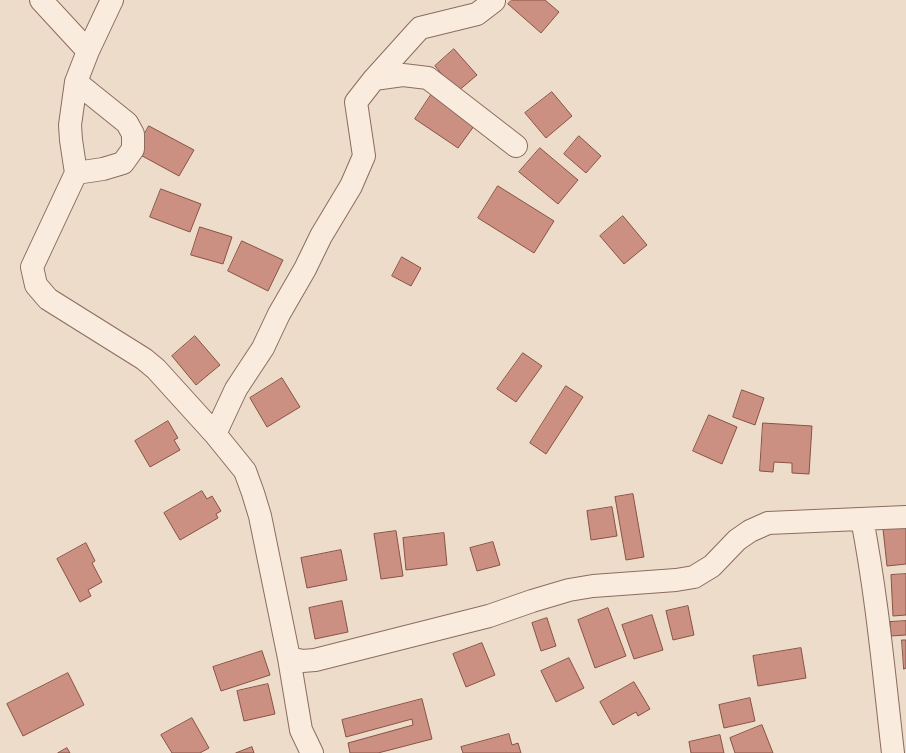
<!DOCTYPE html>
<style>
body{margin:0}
canvas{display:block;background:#eedcca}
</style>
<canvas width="906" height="753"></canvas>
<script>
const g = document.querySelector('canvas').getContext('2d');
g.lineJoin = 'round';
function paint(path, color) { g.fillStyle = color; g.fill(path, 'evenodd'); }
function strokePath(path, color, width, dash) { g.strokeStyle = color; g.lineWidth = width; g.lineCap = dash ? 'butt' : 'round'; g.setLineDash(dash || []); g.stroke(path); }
const building = new Path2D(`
 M512 0H545L559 12 541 33 508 4Z
 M454 49 477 75 457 92 435 66Z
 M433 92 477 122 458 148 415 119Z
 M552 92 572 116 546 138 525 113Z
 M149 126 194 150 179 176 135 152Z
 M579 136 601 156 586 173 564 154Z
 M540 148 578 180 558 204 519 172Z
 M498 186 554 221 534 253 478 218Z
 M161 189 201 204 190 232 150 217Z
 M623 216 647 245 624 264 600 236Z
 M200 227 232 237 223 264 191 255Z
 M242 241 283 260 268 291 228 271Z
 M402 257 421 268 411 286 392 276Z
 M195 336 220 365 196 385 172 356Z
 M523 353 542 366 516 402 497 389Z
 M282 378 300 407 267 427 250 398Z
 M566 386 583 397 546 454 530 443Z
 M742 390 764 398 755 425 733 417Z
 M709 415 737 427 722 464 693 451Z
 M168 421 178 438 174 440 180 450 150 467 135 441Z
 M763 423 812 426 809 474 792 473V463L774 462 773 472 760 471Z
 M202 491 207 499 212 496 221 511 216 514 218 518 180 540 164 513Z
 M633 494 644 557 626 560 615 497Z
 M612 507 617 536 591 540 587 511Z
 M906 527V564L887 566 883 529Z
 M396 531 403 576 381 579 374 534Z
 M444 533 447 565 406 570 403 538Z
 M493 542 500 565 477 571 470 548Z
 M86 543 95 561 92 563 102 582 88 590 91 596 80 602 57 559Z
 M341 550 347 580 307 588 301 558Z
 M906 574V615L893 616 891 575Z
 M342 601 348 632 315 639 309 608Z
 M688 606 694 635 673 640 666 611Z
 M608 608 626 656 595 668 578 620Z
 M652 615 663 650 634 659 622 625Z
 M547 618 556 646 541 651 532 623Z
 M906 621V635L891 636 890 622Z
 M902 640H906V668L904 669Z
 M482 643 495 675 466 687 453 654Z
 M801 648 806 678 758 686 753 656Z
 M262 651 270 675 221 691 213 667Z
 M569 658 584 688 556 702 541 671Z
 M68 673 84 705 23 736 7 704Z
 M634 682 650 709 638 716 636 712 613 725 600 702Z
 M268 684 275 714 244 721 237 691Z
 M750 698 755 721 724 728 719 705Z
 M422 699 432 739 378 753H350L348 743 413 725 412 719 346 737 342 720Z
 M192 718 209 748 200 753H172L161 735Z
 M762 725 773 753H735L730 738Z
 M509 734 512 745 518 743 521 753H463L461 747Z
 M720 735 724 753H691L689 742Z
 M252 747 254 753H236Z
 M67 748 70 753H58Z`);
const minor = new Path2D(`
 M41 0 88 51
 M112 0 88 51 76 82 70 125 71 140 76 173 32 267 36 285 48 299 144 359 156 369 215 434 245 471 253 493 260 516 289 658 302 661 315 660 489 616 532 601 569 590 593 586 676 580 694 577 712 566 737 540 750 531 768 523 906 517
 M374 79 420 28 477 14 494 1
 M76 173 103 169 123 163 133 149V134L127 123 76 82
 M215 434 236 389 263 348 279 314 305 269 321 236 351 186 364 156 356 102 374 79 403 75 428 78 516 146
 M862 519C877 596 884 675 893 753
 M289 658 301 730 312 753`);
paint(building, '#cb9081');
strokePath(building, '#895244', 1);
strokePath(minor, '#8b6d5e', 24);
strokePath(minor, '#f9ebdd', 22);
</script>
